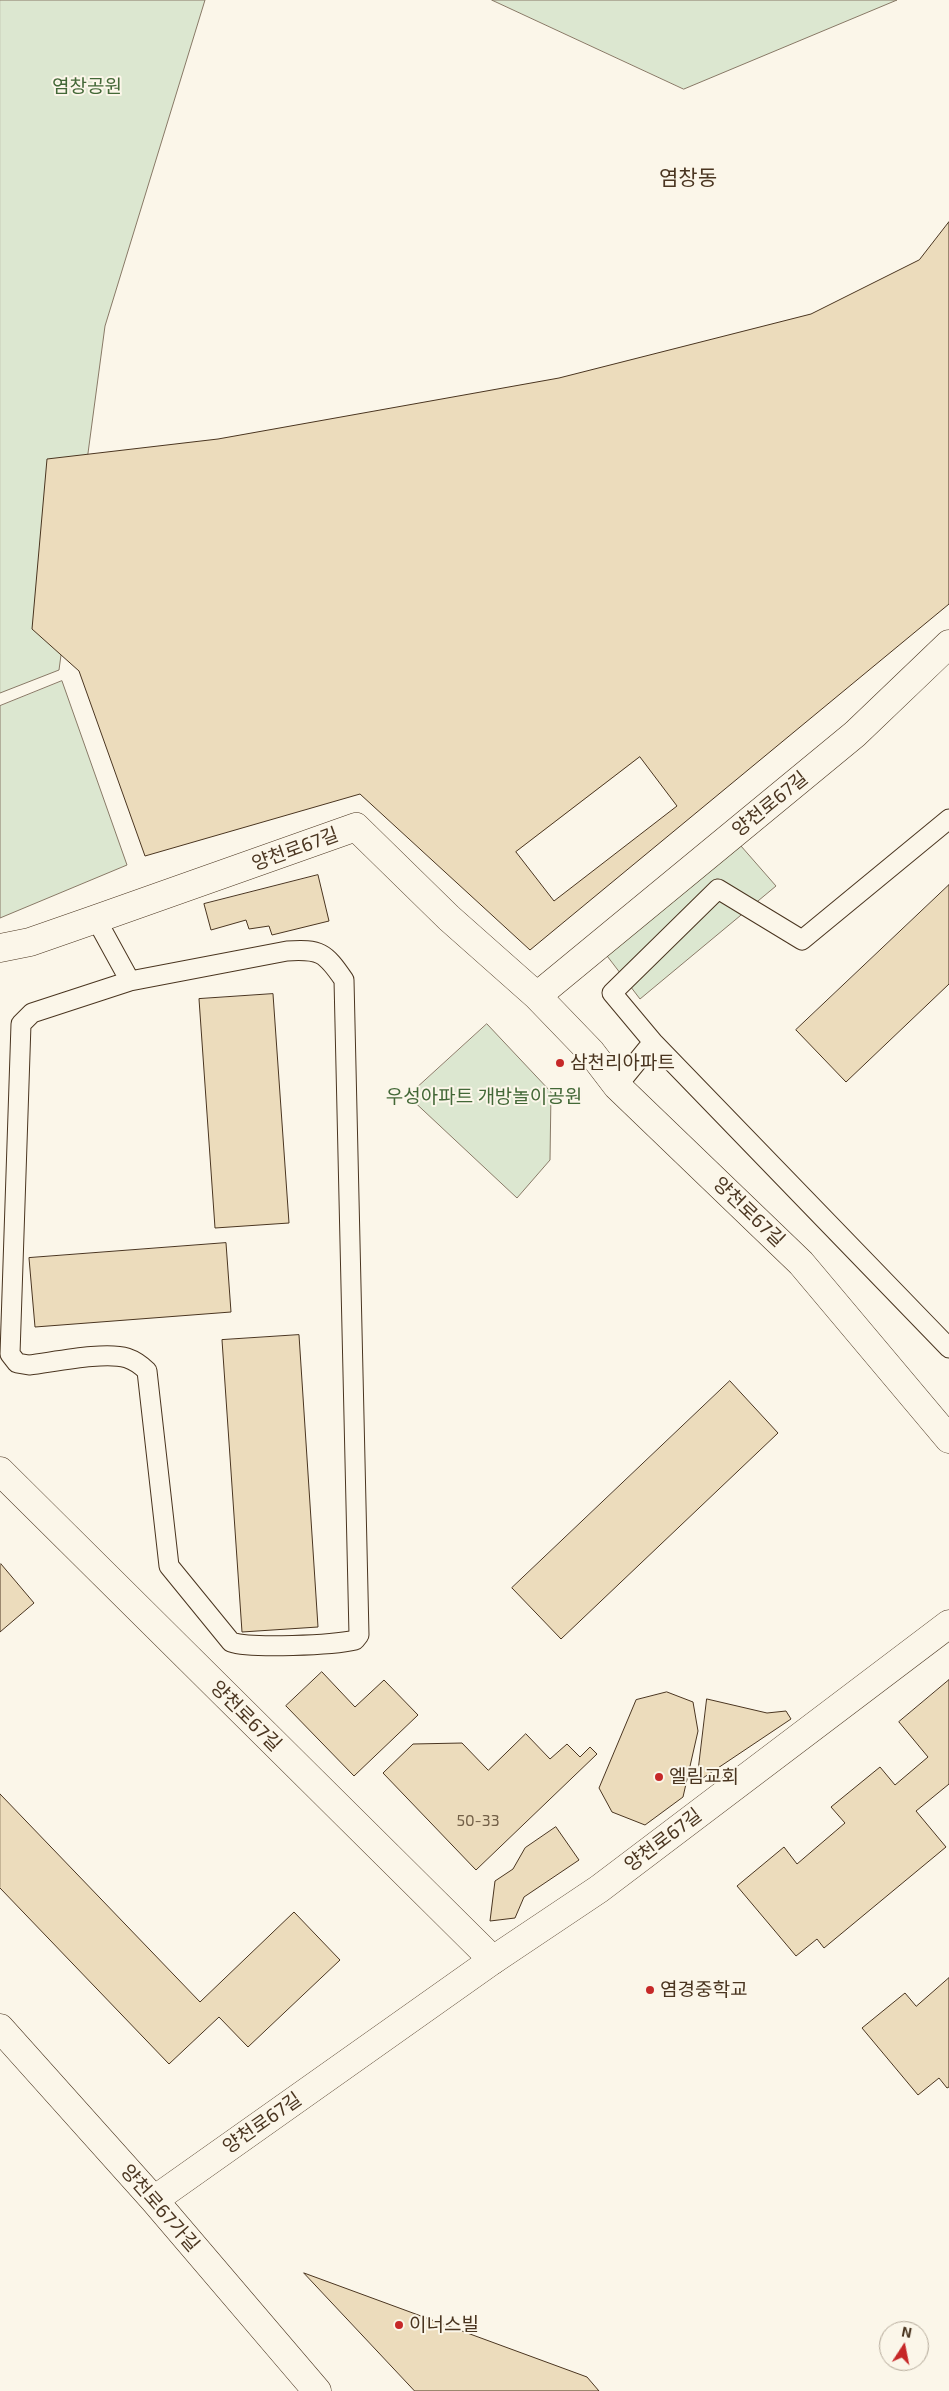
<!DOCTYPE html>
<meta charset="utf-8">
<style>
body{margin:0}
#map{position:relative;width:949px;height:2391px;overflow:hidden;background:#fbf6e9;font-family:"Exo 2",sans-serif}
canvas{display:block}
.north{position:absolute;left:879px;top:2321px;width:50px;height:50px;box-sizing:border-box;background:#fbf6e9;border:1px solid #b4a999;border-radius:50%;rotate:11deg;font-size:14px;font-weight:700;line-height:20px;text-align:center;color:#4a3520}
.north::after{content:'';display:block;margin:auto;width:18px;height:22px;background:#c62828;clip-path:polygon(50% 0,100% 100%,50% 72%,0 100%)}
</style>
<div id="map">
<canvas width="949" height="2391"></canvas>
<div class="north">N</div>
</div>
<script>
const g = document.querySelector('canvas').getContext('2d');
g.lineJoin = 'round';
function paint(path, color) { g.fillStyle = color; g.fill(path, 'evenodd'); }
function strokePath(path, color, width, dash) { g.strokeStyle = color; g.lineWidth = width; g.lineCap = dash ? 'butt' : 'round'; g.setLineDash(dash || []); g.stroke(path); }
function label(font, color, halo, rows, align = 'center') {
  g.font = font + ' "Exo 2","Noto Sans KR",sans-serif'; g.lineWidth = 4; g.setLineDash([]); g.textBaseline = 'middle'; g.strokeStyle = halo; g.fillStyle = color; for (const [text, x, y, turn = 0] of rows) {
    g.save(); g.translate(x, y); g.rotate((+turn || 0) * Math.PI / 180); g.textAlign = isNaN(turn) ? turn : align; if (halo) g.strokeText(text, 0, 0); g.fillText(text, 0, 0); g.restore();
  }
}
const green = new Path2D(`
 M0 0H205L105 326 59 670 0 693Z
 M492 0H897L684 89Z
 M62 681 127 865 0 918V706Z
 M734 838 776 886 640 999 601 948Z
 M487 1024 551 1092 550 1160 517 1198 408 1096Z`);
const building = new Path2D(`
 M949 222V604L530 950 360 794 145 856 79 671 32 629 47 459 218 439 559 378 811 314 919 260Z
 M640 757 677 806 554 901 516 852Z
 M318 875 329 921 272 935 269 926 249 929 246 920 211 930 204 904Z
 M949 885V984L846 1082 796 1030Z
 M273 994 289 1223 215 1228 199 999Z
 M226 1243 231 1312 35 1327 29 1258Z
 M299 1335 318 1627 242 1632 222 1340Z
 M730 1381 778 1433 561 1639 512 1588Z
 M1 1564 34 1603 0 1632V1565Z
 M322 1672 355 1707 384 1680 418 1715 354 1776 286 1706Z
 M949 1680V1784L916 1811 946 1847 824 1948 817 1939 796 1956 737 1886 784 1847 797 1864 845 1823 831 1807 880 1767 895 1785 928 1757 899 1722Z
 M667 1692 693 1702 698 1731 683 1797 645 1825 612 1812 599 1788 636 1700Z
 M707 1699 767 1713 786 1711 791 1719 697 1782Z
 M526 1734 550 1759 567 1744 580 1757 590 1747 597 1754 476 1870 383 1773 413 1744 462 1743 488 1770Z
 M0 1794 200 2002 294 1912 340 1960 248 2047 219 2017 169 2064 0 1888Z
 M556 1827 579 1860 524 1897 515 1918 490 1921 495 1881 513 1869 525 1848Z
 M949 1978V2087L947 2088 939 2078 918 2095 862 2028 905 1993 916 2006Z
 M304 2273 587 2377 599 2391H415Z`);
const service = new Path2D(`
 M949 819 802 940 718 889 612 993 653 1042 949 1348
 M96 919 130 981 32 1013 21 1024 10 1354 17 1363 29 1365C54 1362 105 1351 127 1358 136 1361 141 1365 147 1371L169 1566 231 1642C251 1649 334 1645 355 1640L359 1635 344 980C325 952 320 949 287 951L130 981
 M617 1086 653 1042`);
const pedestrian = new Path2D(`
 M0 1471 493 1960`);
const minor = new Path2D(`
 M0 948 30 942 96 919 356 827 449 918 537 996 591 1052 617 1086 801 1263 949 1439
 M537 996 855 734 949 644
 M0 2028 154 2200 317 2391
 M154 2200 493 1960 599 1889 949 1624`);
const markers = [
 [560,1063,5,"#c62828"],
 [659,1777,5,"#c62828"],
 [650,1990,5,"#c62828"],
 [399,2325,5,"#c62828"]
];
const numberNames = [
 ["50-33",478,1821]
];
const parkNames = [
 ["염창공원",87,87],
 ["우성아파트 개방놀이공원",484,1097]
];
const streetNames = [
 ["양천로67길",770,804,-39],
 ["양천로67길",295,849,-20],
 ["양천로67길",749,1212,44],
 ["양천로67길",246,1716,45],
 ["양천로67길",663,1840,-37],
 ["양천로67길",262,2123,-35],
 ["양천로67가길",160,2208,49]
];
const poiNames = [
 ["삼천리아파트",570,1063],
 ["엘림교회",669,1777],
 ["염경중학교",660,1990],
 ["이너스빌",409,2325]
];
const quarterNames = [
 ["염창동",688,178]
];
paint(green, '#dce7d0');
strokePath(green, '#887966', 1);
paint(building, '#ecdcbc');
strokePath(building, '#4a3520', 1);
strokePath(service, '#4a3520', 21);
strokePath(pedestrian, '#4a3520', 29);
strokePath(minor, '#4a3520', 29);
strokePath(service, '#fbf6e9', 19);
strokePath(pedestrian, '#fbf6e9', 28);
strokePath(minor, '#fbf6e9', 28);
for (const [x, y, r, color] of markers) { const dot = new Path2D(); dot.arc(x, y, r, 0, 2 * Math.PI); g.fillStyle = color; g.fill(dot); strokePath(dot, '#fbf6e9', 2); }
label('16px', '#725f47', null, numberNames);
label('19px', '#436837', '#fbf6e9', parkNames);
label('19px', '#4a3520', '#fbf6e9', streetNames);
label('19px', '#4a3520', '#fbf6e9', poiNames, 'left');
label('21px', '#4a3520', '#fbf6e9', quarterNames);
</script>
